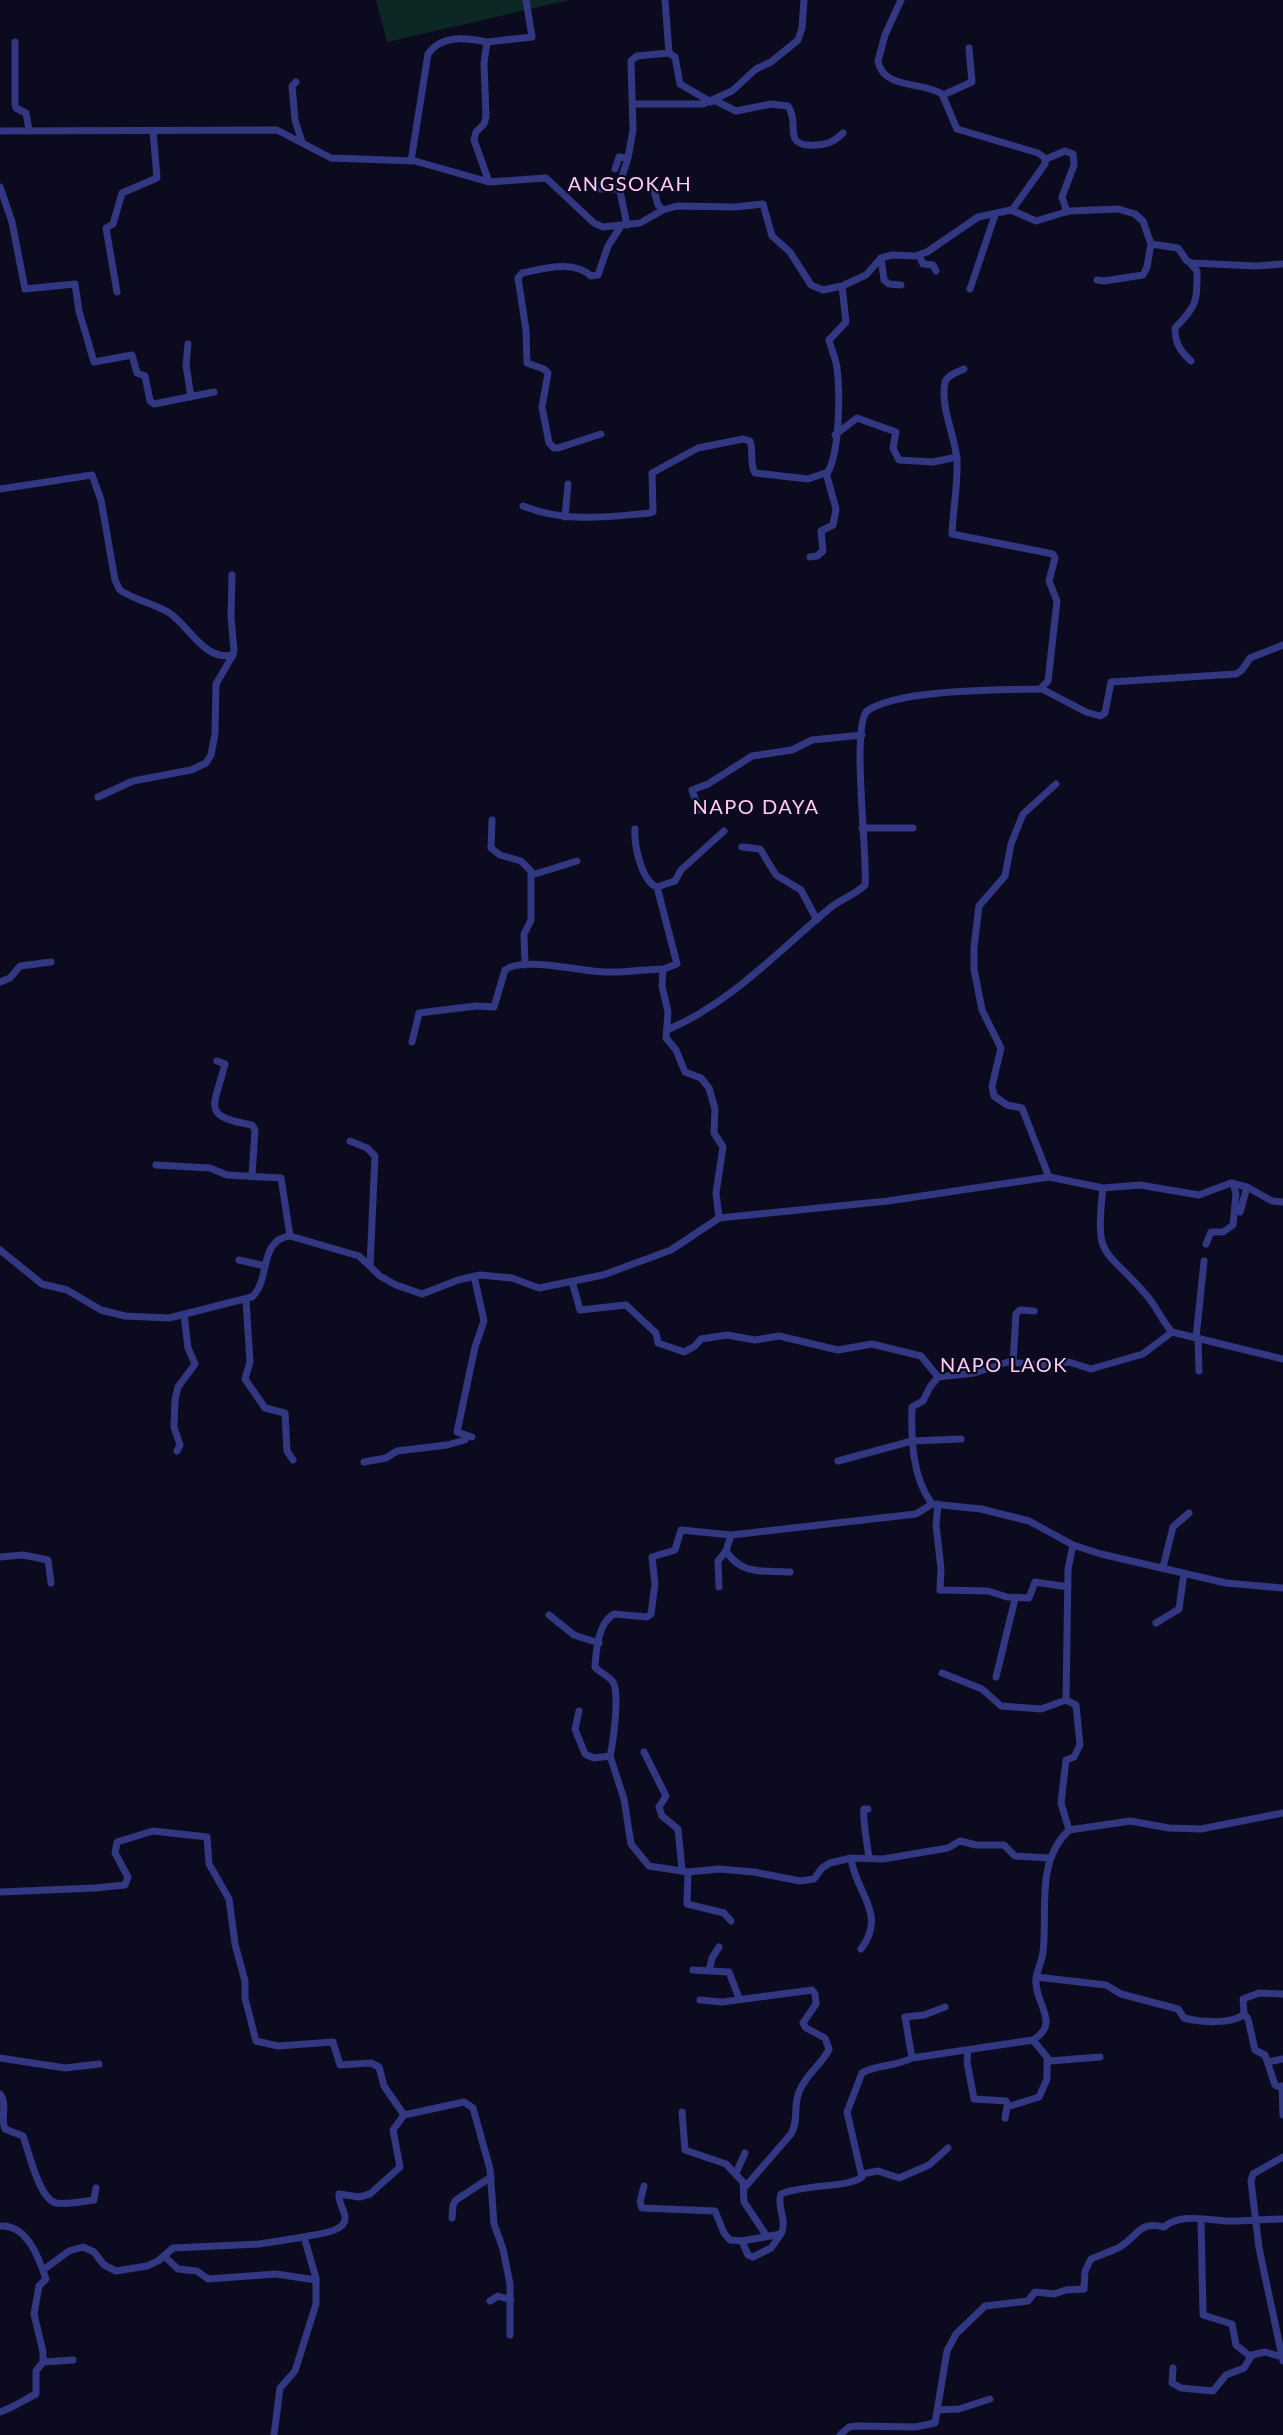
<!DOCTYPE html>
<style>
body{margin:0}
canvas{display:block;background:#0b0a1e}
</style>
<canvas width="1283" height="2435"></canvas>
<script>
const g = document.querySelector('canvas').getContext('2d');
g.lineJoin = 'round';
function paint(path, color) { g.fillStyle = color; g.fill(path, 'evenodd'); }
function strokePath(path, color, width, dash) { g.strokeStyle = color; g.lineWidth = width; g.lineCap = dash ? 'butt' : 'round'; g.setLineDash(dash || []); g.stroke(path); }
function label(font, color, halo, rows, align = 'center') {
  g.font = font + ' Lato,sans-serif'; g.lineWidth = 4.5; g.setLineDash([]); g.textBaseline = 'middle'; g.strokeStyle = halo; g.fillStyle = color; for (const [text, x, y, turn = 0] of rows) {
    g.save(); g.translate(x, y); g.rotate((+turn || 0) * Math.PI / 180); g.textAlign = isNaN(turn) ? turn : align; if (halo) g.strokeText(text, 0, 0); g.fillText(text, 0, 0); g.restore();
  }
}
const green = new Path2D(`
 M376 0H569L387 42Z`);
const minor = new Path2D(`
 M901 0 885 35 878 61C883 90 923 81 942 94L957 129 1038 153 1045 158V164L1012 210
 M15 42V104L16 108 26 113 29 130
 M669 53 675 57 680 84 711 102
 M296 82 292 86 295 120 302 142
 M943 95 972 82 969 48
 M714 100 736 111 771 104 788 106C801 124 780 148 817 145 829 144 835 141 843 133
 M633 104H703L732 91 756 69 771 62 798 40 802 28 804 0
 M0 131 277 130 331 158 415 161 489 182 546 178 594 223 603 227 640 223 663 210 677 206 735 207 763 204 772 236 790 252 811 285 823 290 842 286 866 275 881 258 892 255 915 256 927 252 978 217 1011 210 1036 221 1069 211 1118 209 1135 214 1143 221 1151 244 1178 248 1187 261 1192 263 1256 266 1283 264
 M1046 159 1065 151 1073 154 1074 165 1062 197 1067 212
 M411 161 428 54C442 34 467 38 487 42
 M615 169 619 157 628 158
 M489 182 474 140 476 132 484 124 486 117 484 63 487 42 532 37 526 0
 M597 184 599 189H619
 M0 187 12 222 25 289 75 284 79 311 94 362 132 355 137 373 145 376 150 401 154 404 214 392
 M654 190 658 205 663 210
 M627 225 619 186 628 158 633 130 631 61 637 56 669 53 665 0
 M919 255 923 264 933 265 936 271
 M881 258 884 280 889 284 901 285
 M1190 263 1197 271C1197 303 1197 305 1175 328 1175 343 1180 351 1191 361
 M1097 280 1104 281 1143 275 1147 267 1151 244
 M970 289 995 215
 M117 292 106 228 113 224 122 193 157 178 153 131
 M188 344 186 365 191 397
 M601 434 558 448H554L549 443 542 407 548 373 544 369 527 363 526 330 518 278 522 273C542 269 574 259 591 276L598 275 608 246 621 226
 M835 435 857 418 896 432 893 448 899 460 933 462 957 457
 M0 489 92 475 101 500 115 580 120 590C134 600 153 603 168 612 188 624 204 662 233 655L234 651 231 617 232 575
 M523 506C565 523 606 517 650 513L653 512 652 473 698 448 743 439 750 441C754 451 749 464 755 473L808 479 828 472C840 450 840 392 837 368 836 358 831 349 829 340L846 322 842 286
 M565 517 568 484
 M810 557 817 556 823 551 821 531 833 525 836 509 826 473
 M1042 689 1086 712 1100 716 1105 713 1111 682 1236 674 1242 670 1250 658 1283 645
 M98 797 133 781 191 770 206 763 211 755 215 734 216 684 233 655
 M699 810 692 790 708 784 752 756 792 750 812 740 862 735
 M492 820 491 848 500 855 521 861 531 871V920L524 934 525 965
 M862 828H913
 M635 829C634 844 641 881 657 887
 M742 847 760 849 776 875 801 890 817 920
 M532 875 577 861
 M0 982 10 978 20 966 51 962
 M667 1030C731 1003 778 951 830 908 841 899 855 895 865 885 868 856 851 728 867 711 899 689 1000 690 1040 689L1048 681 1057 601 1049 581 1055 558 1053 554 952 534C953 509 958 485 957 460 955 435 940 408 945 382 947 375 958 372 964 369
 M412 1042 419 1013 476 1006 494 1007 505 970C522 956 583 972 606 972 625 973 644 969 663 969
 M217 1061 225 1064C215 1106 199 1116 252 1125L255 1130 252 1175
 M350 1141 367 1148 375 1156 370 1266
 M156 1165 210 1168 227 1175 281 1178 290 1236
 M1049 1177 1022 1108 1007 1105 994 1096 992 1086 1001 1048 982 1010 974 969V947L979 906 1005 876 1011 844 1023 814 1056 784
 M1103 1188C1094 1262 1105 1246 1148 1297 1157 1308 1162 1321 1172 1332L1283 1359
 M1240 1212 1247 1187
 M719 1218 716 1193 723 1147 714 1133 715 1109 709 1088 701 1078 685 1072 676 1050 666 1038 668 1012 662 986 663 969 677 964 657 887 675 881 681 870 724 831
 M1206 1244 1211 1232H1223L1233 1225 1236 1194 1233 1183
 M0 1250 42 1284 67 1290 101 1310 125 1316 169 1318 252 1297C271 1280 258 1240 290 1236L359 1256 380 1276 396 1285 422 1294 458 1280 480 1275 512 1278 539 1288 603 1275 671 1250 719 1218 888 1201 1049 1177 1103 1188 1140 1185 1199 1195 1231 1183 1247 1187 1272 1201 1283 1202
 M239 1260 265 1266
 M572 1281 580 1310 626 1305 656 1333 658 1343 684 1352 695 1346 701 1339 727 1335 755 1340 779 1336 838 1350 872 1344 921 1356 938 1377
 M246 1300 250 1362 245 1379 265 1408 285 1413 287 1451 293 1460
 M1172 1332 1143 1354 1091 1369 1069 1362 1041 1365 1008 1362 974 1373 938 1377 930 1387 923 1401 912 1407C911 1439 912 1477 932 1504L981 1509 1029 1521 1073 1545 1101 1554 1226 1583 1283 1588
 M1196 1338 1204 1261
 M1198 1338 1199 1371
 M1013 1362 1016 1314 1020 1310 1034 1311
 M472 1437 457 1432 475 1347 484 1321 474 1276
 M177 1451 180 1445 174 1427 175 1400 178 1387 195 1364 188 1348 184 1314
 M838 1461 912 1441 961 1439
 M364 1462 386 1458 397 1451 447 1445 465 1440 467 1436
 M938 1504 936 1525 941 1569 940 1590 988 1591 1007 1597 1029 1598 1035 1582 1068 1587
 M726 1551C742 1576 764 1570 790 1572
 M0 1557 23 1555 48 1560 51 1583
 M1163 1567 1173 1527 1189 1513
 M719 1587 718 1561 726 1551 731 1535
 M549 1615 574 1635 599 1643
 M1156 1623 1179 1609 1184 1573
 M996 1677 1015 1599
 M1066 1700 1068 1569 1073 1545
 M579 1711 575 1729 585 1754 594 1758 610 1756 624 1799 631 1844 649 1866 688 1872 719 1869 754 1872 800 1881 814 1879 822 1868 830 1863 851 1858 883 1859 948 1848 960 1841 976 1845H1004L1015 1856 1049 1858
 M644 1752 666 1796 659 1807 662 1816 678 1829 682 1870
 M610 1756C613 1743 620 1693 613 1682 608 1675 600 1673 595 1667 596 1650 598 1623 614 1614L647 1617 651 1614 655 1584 652 1557 675 1550 681 1530 731 1535 916 1514 932 1504
 M868 1809H864C862 1818 868 1847 869 1859
 M1069 1830 1130 1821 1169 1828 1201 1829 1283 1813
 M851 1858C855 1893 888 1913 861 1949
 M688 1872 687 1904 724 1913 731 1921
 M0 1892 95 1888 125 1885 128 1877 115 1853 117 1842 153 1831 207 1837 209 1864 229 1899 235 1944 245 1981V1998L256 2041 278 2046 333 2042 340 2065 371 2063 379 2067 384 2086 404 2115 464 2102 473 2108 490 2169 494 2224 503 2249 510 2284V2335
 M693 1970 729 1972 739 1998
 M709 1971 712 1958 719 1947
 M1036 1977 1106 1985 1121 1994 1178 2009 1184 2018C1200 2022 1232 2025 1244 2014L1243 1999 1259 1993 1283 1994
 M700 2000 722 2002 812 1990 815 1994 816 2004 803 2023 806 2028 825 2038 829 2049C822 2065 807 2072 799 2092 793 2106 799 2121 791 2134L745 2187
 M1244 2014 1248 2019 1255 2050 1265 2055 1275 2085 1280 2087
 M1033 2040 1050 2061 1100 2057
 M968 2050 967 2062 974 2099 1006 2101 1008 2106
 M0 2058 65 2068 99 2064
 M912 2058 905 2017 924 2015 945 2007
 M1268 2062 1283 2059
 M1282 2086 1283 2115
 M0 2094C8 2104 0 2118 5 2129L23 2136C29 2152 39 2199 56 2203 68 2205 83 2201 94 2200L96 2188
 M682 2112 685 2150 726 2164 743 2182 744 2202 766 2235
 M1005 2118 1007 2107 1039 2097 1047 2079V2059
 M1283 2157 1253 2174 1251 2181 1259 2248 1283 2361
 M736 2173 745 2153
 M862 2174 878 2171 899 2178 929 2165 948 2148
 M644 2186 640 2202 642 2208 715 2211 724 2233 730 2240 742 2241 781 2234C788 2220 776 2207 781 2194 803 2184 848 2188 862 2177L847 2112 862 2073C877 2064 895 2067 912 2058L1033 2040C1060 2024 1037 2006 1036 1983 1035 1973 1042 1963 1043 1952 1048 1911 1035 1862 1069 1830L1061 1803 1066 1760 1074 1757 1080 1745 1076 1705 1066 1700 1041 1709 1001 1706 982 1689 942 1673
 M452 2218 453 2205 456 2200 491 2177
 M1201 2220 1203 2315 1232 2324 1236 2345 1251 2357
 M0 2226C27 2224 39 2258 46 2279L39 2286 34 2314 43 2352V2362L36 2371V2394C24 2400 14 2407 0 2412
 M742 2241 748 2255 753 2257 771 2248 781 2234
 M164 2256 178 2269 197 2271 208 2279 276 2274 316 2280
 M43 2270 69 2251 83 2247 94 2252 104 2265 116 2271 147 2266 158 2261 173 2248 259 2244 304 2237
 M490 2301 498 2296 511 2300
 M43 2362 73 2360
 M1173 2368 1172 2383 1181 2388 1213 2391 1226 2375 1244 2368 1252 2355 1265 2352 1282 2357
 M938 2410 959 2409 990 2399
 M274 2435 280 2388 295 2371 316 2304V2278L304 2237C314 2234 347 2233 345 2217 344 2209 338 2202 339 2194L359 2197 370 2194 400 2167 393 2130 404 2115
 M840 2435 849 2427 857 2426 915 2427 935 2423 947 2351 956 2334 985 2306 1028 2301 1035 2292 1054 2294 1066 2290 1084 2289 1085 2271 1091 2259C1100 2255 1109 2252 1118 2248 1138 2238 1137 2220 1164 2227 1182 2212 1209 2221 1231 2221 1248 2221 1266 2219 1283 2219`);
const quarterNames = [
 ["ANGSOKAH",630,185],
 ["NAPO DAYA",756,808],
 ["NAPO LAOK",1004,1366]
];
paint(green, '#0d2824');
strokePath(minor, '#313781', 7);
g.letterSpacing = '1.5px';
label('20px', '#ffc9f2', '#0b0a1e', quarterNames);
g.letterSpacing = '0px';
</script>
